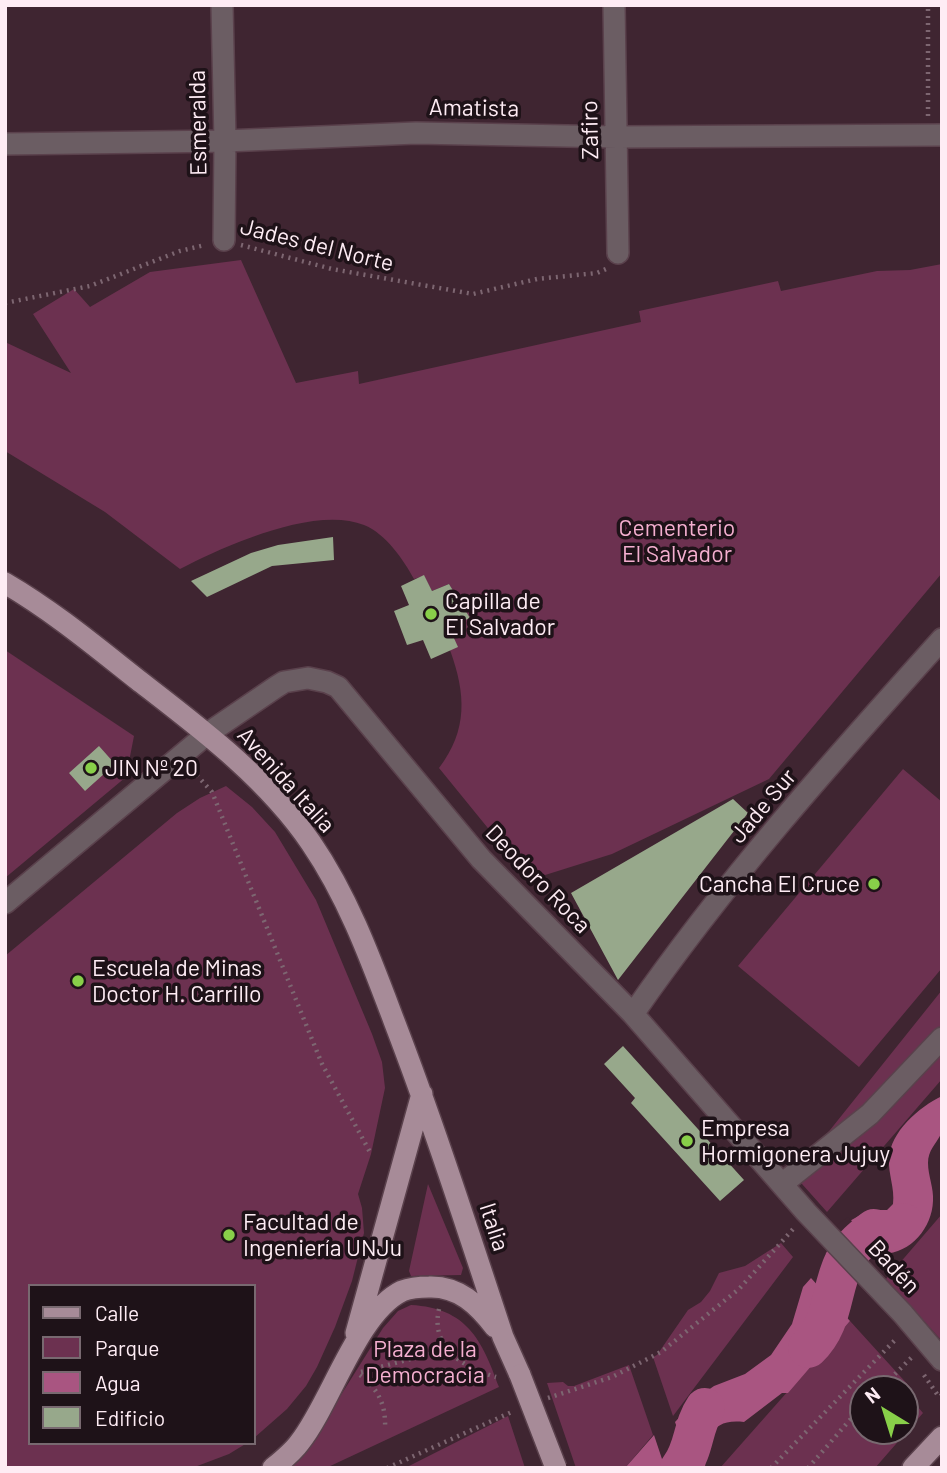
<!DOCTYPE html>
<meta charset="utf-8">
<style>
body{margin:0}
#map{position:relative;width:947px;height:1473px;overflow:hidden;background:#3f2531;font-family:Barlow,sans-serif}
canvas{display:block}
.frame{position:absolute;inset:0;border:7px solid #feecf4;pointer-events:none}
.legend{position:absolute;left:28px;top:1284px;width:228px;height:161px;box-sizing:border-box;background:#1e1218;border:2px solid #786970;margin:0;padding:9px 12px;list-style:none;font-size:21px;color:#feecf4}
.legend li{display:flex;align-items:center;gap:14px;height:35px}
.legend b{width:35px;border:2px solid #786970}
.north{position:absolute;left:849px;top:1375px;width:70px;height:70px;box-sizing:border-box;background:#1e1218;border:2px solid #786970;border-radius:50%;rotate:322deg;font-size:19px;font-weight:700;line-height:28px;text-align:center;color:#feecf4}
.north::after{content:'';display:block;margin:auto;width:24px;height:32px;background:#88cf49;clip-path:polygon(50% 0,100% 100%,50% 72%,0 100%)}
</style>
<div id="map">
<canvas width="947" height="1473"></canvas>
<div class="frame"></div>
<ul class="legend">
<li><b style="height:9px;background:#a78b98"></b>Calle</li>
<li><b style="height:19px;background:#6c3150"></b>Parque</li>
<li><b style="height:19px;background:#a95581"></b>Agua</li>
<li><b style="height:19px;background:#97a88b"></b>Edificio</li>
</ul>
<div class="north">N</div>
</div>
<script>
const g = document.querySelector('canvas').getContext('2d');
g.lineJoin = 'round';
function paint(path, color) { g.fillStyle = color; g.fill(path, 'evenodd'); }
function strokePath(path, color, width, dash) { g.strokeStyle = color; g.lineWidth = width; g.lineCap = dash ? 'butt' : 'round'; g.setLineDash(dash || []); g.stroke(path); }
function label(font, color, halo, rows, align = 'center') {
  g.font = font + ' Barlow,sans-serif'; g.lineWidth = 7; g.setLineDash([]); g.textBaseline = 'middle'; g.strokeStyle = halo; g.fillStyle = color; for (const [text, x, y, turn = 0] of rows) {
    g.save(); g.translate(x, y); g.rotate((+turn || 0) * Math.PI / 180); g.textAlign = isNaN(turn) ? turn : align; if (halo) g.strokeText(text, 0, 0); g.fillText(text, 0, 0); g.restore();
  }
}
const green = new Path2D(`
 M241 260 296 383 358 371 359 384 641 322 639 311 778 281 781 291 877 271 910 270 942 264V573L769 779 612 854 542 876 528 874 522 870 439 768C468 730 466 694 450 650L457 646 449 627 469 617 449 584 432 591 424 576 414 579C403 559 386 534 364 525 315 505 224 546 180 569L105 512 5 451V342L71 373 33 314 74 289 90 307 150 272Z
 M5 650 134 736 126 777 5 878Z
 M903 769 942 802V968L859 1067 738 966Z
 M226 786 252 807 275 832 316 900 372 1034 382 1062 385 1088 371 1154 358 1194 362 1208 364 1233 352 1281 335 1327 317 1367 306 1386 287 1409 254 1438V1286H30V1443H247L229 1454 192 1468H5V956L177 813 200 798Z
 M942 990V1079L827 1212 794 1175Z
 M428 1184 463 1268 461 1275 411 1276 409 1271Z
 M942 1214V1341L886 1279Z
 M781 1243 793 1257 673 1416 653 1357 657 1355 688 1310 701 1302 710 1291 719 1273 745 1266Z
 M411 1305C467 1308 482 1340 499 1387L326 1468H289L307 1449 383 1328 398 1311Z
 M850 1321 910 1387 907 1394 923 1413 875 1468H720ZM863 1389H905V1431H863Z
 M629 1365 653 1435 625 1468H576L547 1383 563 1382 568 1386H574Z
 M508 1416 525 1468H405Z`);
const water = new Path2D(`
 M942 1096C942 1106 945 1125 941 1134 936 1144 928 1150 928 1163 928 1176 934 1188 933 1201 932 1228 911 1253 883 1254L848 1222 869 1210H887L893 1204C895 1188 888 1174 889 1159 890 1132 919 1107 942 1096Z
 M811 1278 850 1321 788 1393H782L744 1422C709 1418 707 1440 705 1468H691L675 1422 701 1395 714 1386 745 1374 771 1355 792 1324 803 1287Z
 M654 1435 665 1468H625Z`);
const pier = new Path2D(`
 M848 1217 887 1258H863L837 1228 838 1224Z`);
const river = new Path2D(`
 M808 1348C834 1323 830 1291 844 1262 850 1248 862 1239 874 1229 885 1232 895 1232 903 1223
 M680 1468C695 1449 692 1427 705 1408`);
const building = new Path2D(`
 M333 537 334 560 272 566 207 597 191 581 251 553 278 545Z
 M424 575 432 591 449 584 470 618 449 627 458 647 431 659 423 640 407 645 394 611 409 605 401 586Z
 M99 746 115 764 85 791 69 773Z
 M733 799 748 813 618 980 571 893Z
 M623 1046 744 1180 720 1201 631 1103 635 1098 604 1064Z`);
const path = new Path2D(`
 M928 116V5
 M241 245 332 269 473 294 537 279 597 273 606 269
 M5 303 90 286 180 251 205 245
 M192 770 212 792 322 1064 371 1154
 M439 1309C430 1348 464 1368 496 1377
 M361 1372 449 1349
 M360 1375C379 1390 386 1405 385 1429
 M924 1375 939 1397 942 1395
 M880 1389 912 1357
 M548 1398 612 1377 661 1352 739 1289 795 1227
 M387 1468 514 1411
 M771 1468 897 1338
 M808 1468 863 1405`);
const minor = new Path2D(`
 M222 5 225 141 224 240
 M614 5 618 253
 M5 144 225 141 416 133 617 137 942 135
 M5 903 207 734 276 687 284 682 308 678 327 682 338 687 481 859 633 1014 806 1212 903 1314 942 1360
 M633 1014C725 881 834 759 942 639
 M782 1184 870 1114 942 1038`);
const major = new Path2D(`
 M5 583C53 611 95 646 138 680 200 728 266 777 311 843 348 897 371 960 394 1021 434 1125 468 1231 503 1337L520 1375
 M356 1333 422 1094
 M273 1468C283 1460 293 1452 300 1442 331 1403 357 1313 402 1291 410 1288 420 1287 429 1287 459 1286 478 1305 495 1327
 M913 1468 942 1437`);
const majorBridge = new Path2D(`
 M520 1375 556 1468`);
const markers = [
 [431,614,7,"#88cf49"],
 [91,768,7,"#88cf49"],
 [874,884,7,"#88cf49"],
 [78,981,7,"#88cf49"],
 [687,1141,7,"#88cf49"],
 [229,1235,7,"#88cf49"]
];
const streetNames = [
 ["Amatista",474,108,1],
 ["Esmeralda",198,123,-91],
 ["Zafiro",590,130,-91],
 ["Jades del Norte",317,245,14],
 ["Avenida Italia",286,780,48],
 ["Jade Sur",763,806,-50],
 ["Deodoro Roca",538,879,46],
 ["Italia",494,1227,72],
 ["Badén",894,1267,47]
];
const parkNames = [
 ["Cementerio",677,528],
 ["El Salvador",677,554],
 ["Plaza de la",425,1349],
 ["Democracia",425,1375]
];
const poiNames = [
 ["Capilla de",445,601],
 ["El Salvador",445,627],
 ["JIN Nº 20",105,768],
 ["Cancha El Cruce",860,884,"right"],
 ["Escuela de Minas",92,968],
 ["Doctor H. Carrillo",92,994],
 ["Empresa",701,1128],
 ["Hormigonera Jujuy",701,1154],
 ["Facultad de",243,1222],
 ["Ingeniería UNJu",243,1248]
];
paint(green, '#6c3150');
paint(water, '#a95581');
paint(pier, '#3f2531');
strokePath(river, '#a95581', 40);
paint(building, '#97a88b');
strokePath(minor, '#5a414c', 24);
strokePath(major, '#5a414c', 24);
strokePath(path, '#7d6671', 4.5, [2, 5]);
strokePath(minor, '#6b5d63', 21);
strokePath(major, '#a78b98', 21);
strokePath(majorBridge, '#5a414c', 24, []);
strokePath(majorBridge, '#a78b98', 21);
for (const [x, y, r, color] of markers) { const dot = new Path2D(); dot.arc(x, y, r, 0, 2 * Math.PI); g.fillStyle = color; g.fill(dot); strokePath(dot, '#1e1218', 2.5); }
label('23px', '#feecf4', '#1e1218', streetNames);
label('23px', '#f5afd0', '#1e1218', parkNames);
label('23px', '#feecf4', '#1e1218', poiNames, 'left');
</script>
